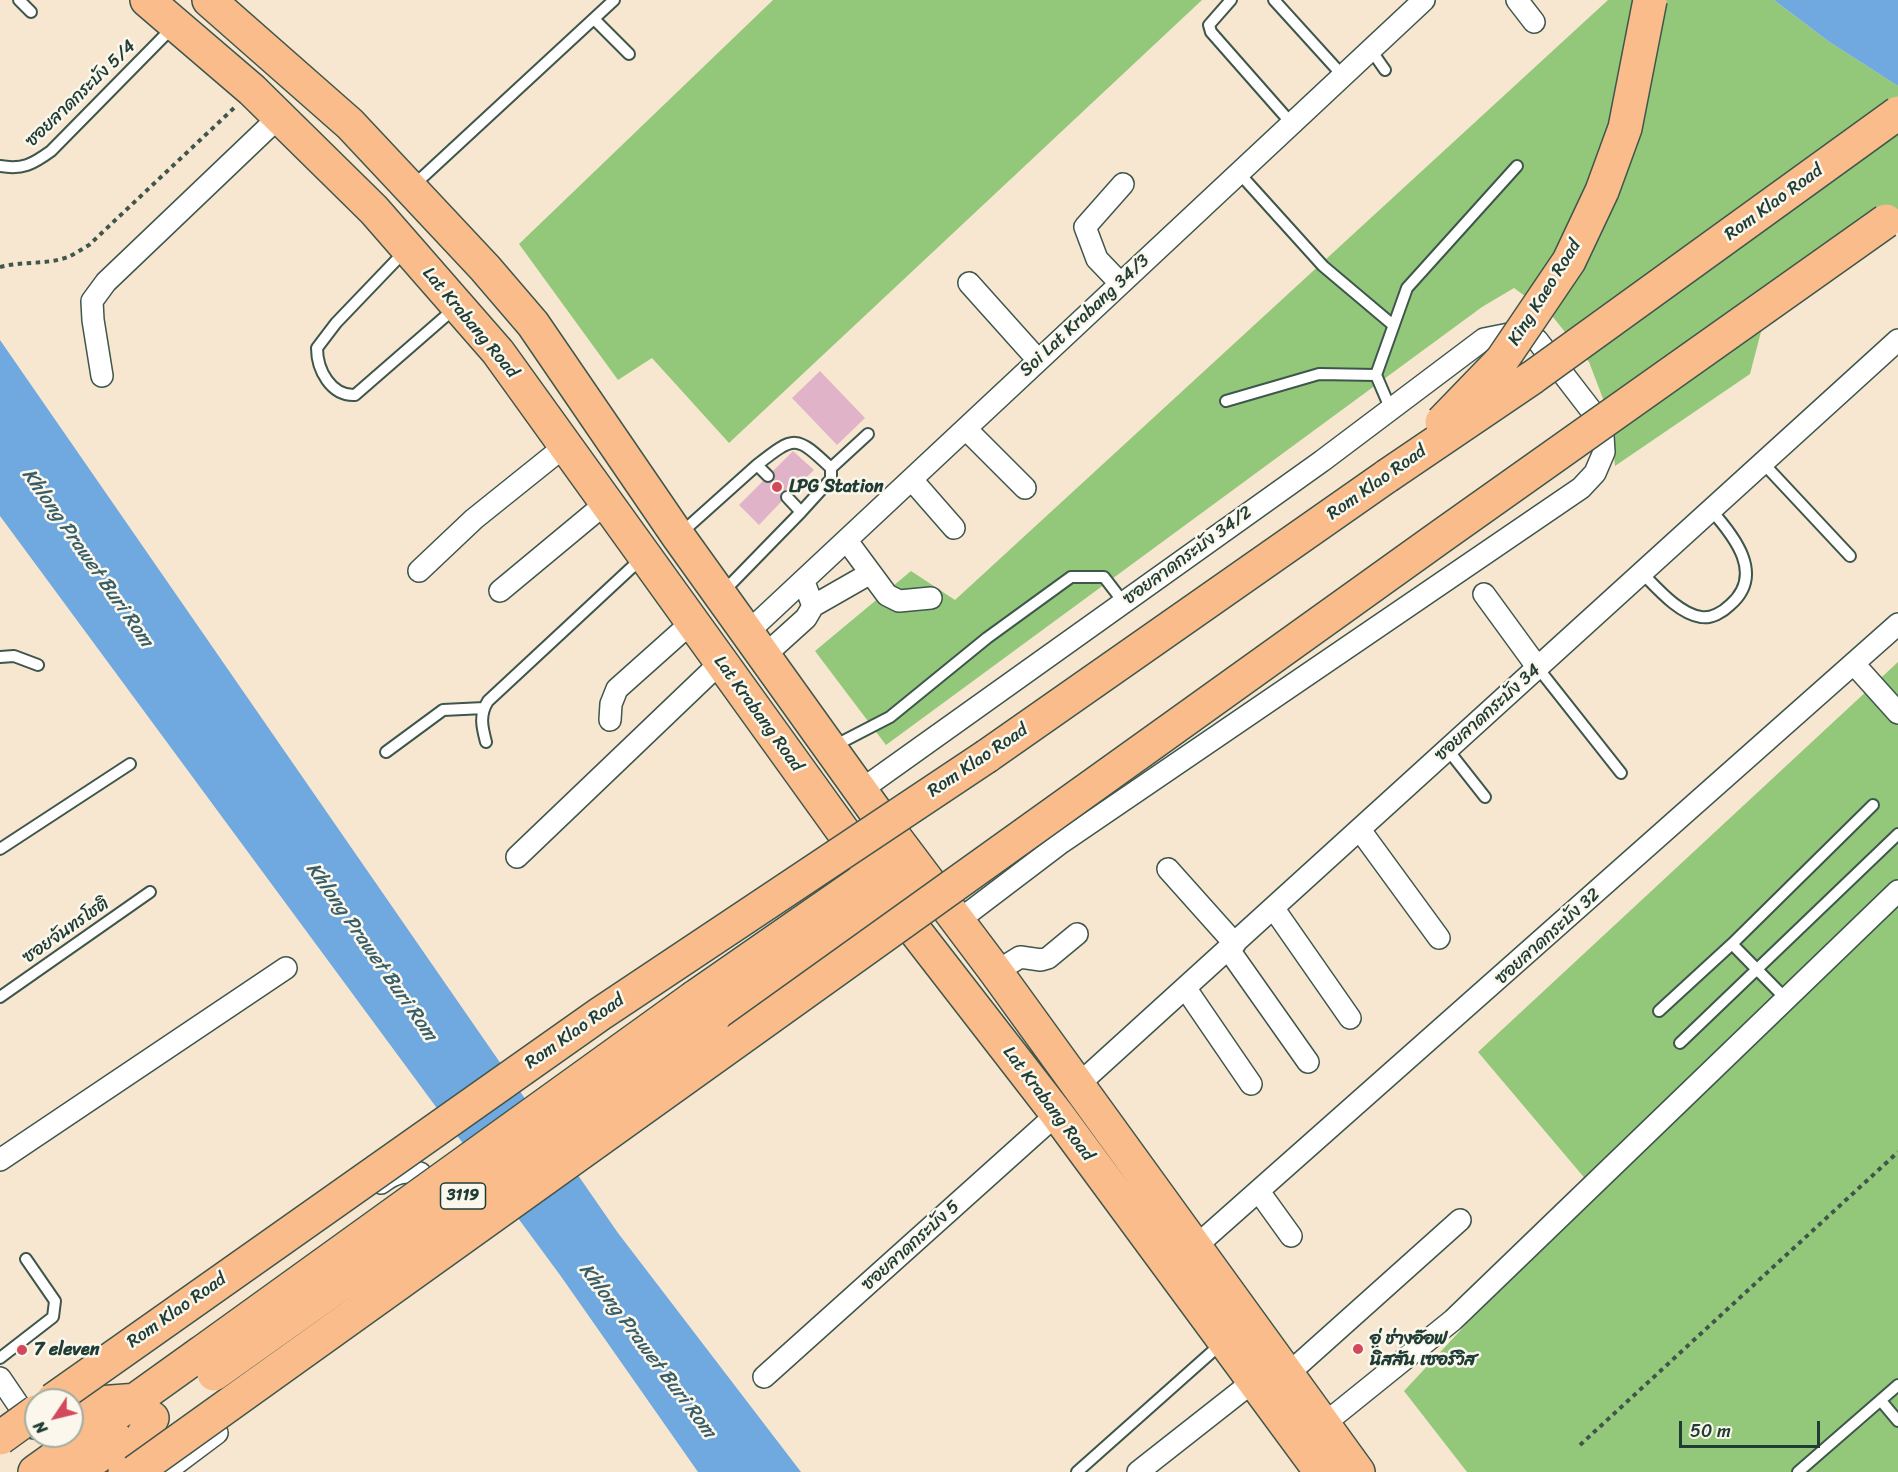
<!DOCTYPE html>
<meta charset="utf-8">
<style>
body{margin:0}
#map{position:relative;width:1898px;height:1472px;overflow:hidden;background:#f7e7d1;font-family:Sriracha,sans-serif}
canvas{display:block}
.north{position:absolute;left:24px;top:1388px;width:60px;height:60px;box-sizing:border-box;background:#fbf7ec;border:2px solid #a3ada2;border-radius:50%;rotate:235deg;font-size:16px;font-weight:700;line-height:24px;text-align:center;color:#1f3d34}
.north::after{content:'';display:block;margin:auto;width:21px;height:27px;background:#d1495b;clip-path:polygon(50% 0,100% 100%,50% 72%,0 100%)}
.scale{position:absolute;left:1679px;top:1421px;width:141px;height:27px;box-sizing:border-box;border:3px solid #1f3d34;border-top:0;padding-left:8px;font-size:18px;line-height:21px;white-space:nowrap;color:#1f3d34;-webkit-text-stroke:4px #fbf7ec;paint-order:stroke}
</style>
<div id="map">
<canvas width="1898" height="1472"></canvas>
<div class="north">N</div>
<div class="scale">50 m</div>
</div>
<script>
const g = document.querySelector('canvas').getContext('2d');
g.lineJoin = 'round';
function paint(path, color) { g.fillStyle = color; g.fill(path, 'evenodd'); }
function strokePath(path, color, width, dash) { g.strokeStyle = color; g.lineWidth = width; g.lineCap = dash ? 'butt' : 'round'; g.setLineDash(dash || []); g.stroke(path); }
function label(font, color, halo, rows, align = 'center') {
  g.font = font + ' Sriracha,"Playpen Sans Thai",sans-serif'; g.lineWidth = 5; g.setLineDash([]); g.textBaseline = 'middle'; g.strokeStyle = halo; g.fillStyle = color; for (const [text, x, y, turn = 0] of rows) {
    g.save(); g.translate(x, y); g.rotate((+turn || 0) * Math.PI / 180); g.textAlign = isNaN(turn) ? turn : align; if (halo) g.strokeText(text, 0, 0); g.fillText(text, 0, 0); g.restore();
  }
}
const green = new Path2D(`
 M773 0H1202L729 443 652 358 618 380 519 244Z
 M1608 0H1774L1828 41 1898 86V217L1768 305 1750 374 1615 466 1610 417 1589 362 1553 317 1514 288 1482 307 886 745 815 651 911 571 955 600Z
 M1898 662V1472H1467L1404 1391 1593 1188 1478 1052Z`);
const water = new Path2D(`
 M1774 0H1898V86L1828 41Z
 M0 340 618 1233 801 1472H698L560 1275 0 516Z`);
const building = new Path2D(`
 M820 371 865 418 837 445 792 398Z
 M793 451 814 470 792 491 786 490 782 492 781 502 759 525 739 505 763 481 773 482 775 477 773 471Z`);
const path = new Path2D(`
 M0 267C22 261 46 265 68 257 75 254 82 249 89 245L234 108
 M1580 1445 1898 1152`);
const lane = new Path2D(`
 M19 0 31 12
 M1231 0 1209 25 1211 32 1292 124
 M1274 0 1343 76
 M594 19 629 54
 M1371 50 1385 70
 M0 166C23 170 33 164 51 151L173 27
 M1239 173 1323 266 1393 325
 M414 185 614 0
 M405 251 336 323 317 348C317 370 331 396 355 395L455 308
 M1226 401 1319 374 1376 375
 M1391 410 1376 375 1407 288 1517 166
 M1763 463 1850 556
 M757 465C795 435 796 435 831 468V479L801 512
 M831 468 868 434
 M680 534 757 465 768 476
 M1642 573C1657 588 1679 614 1701 617 1711 619 1723 612 1730 605 1765 575 1735 537 1711 510
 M723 592 801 512 787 497
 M0 657 14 656 38 665
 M1538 668 1621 773
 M486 742C482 727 479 715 488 701L643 557
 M834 746 890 717 987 638 1071 577H1104L1124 603
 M1448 750 1485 797
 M386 752 443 710 484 708
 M0 849 130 764
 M1732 944 1873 805
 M0 997 150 892
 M1659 1011 1732 944 1786 999
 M1680 1043 1898 834
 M0 1358 53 1317 55 1301 26 1259
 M1882 1402 1898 1421
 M1077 1472 1222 1343
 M1798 1472 1898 1385`);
const street = new Path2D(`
 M1517 0 1534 22
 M969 283 1038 360
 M1120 283 1097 259 1085 227 1123 184
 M102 376 93 320 92 301 106 282 280 116
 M966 429 1025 488
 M912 480 954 528
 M847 541 887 595 899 601 931 598
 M419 571 474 519 565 446
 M500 591 606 503
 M1484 594 1538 668
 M813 606 869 574
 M747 633 1424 0
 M764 656 806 618 813 606 804 582
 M1854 664 1898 713
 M610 720 611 704 617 689 691 623
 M861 790 1322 461 1484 339 1519 332 1537 340 1594 414 1603 436 1604 452 1595 473 1581 488 1062 842 958 921
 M1360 830 1439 938
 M517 857 721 662
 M1168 869 1235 944
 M1274 909 1350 1018
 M1229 950 1308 1062
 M996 972 1020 957 1041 960 1048 958 1077 934
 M1186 989 1251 1084
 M1078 1085 1898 340
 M0 1160 286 968
 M381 1183C394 1173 404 1170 420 1173L438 1198
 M1260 1193 1291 1236
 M1195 1247 1898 624
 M1288 1374 1460 1220
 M764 1377 1057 1114
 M0 1378 34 1428
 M1324 1424 1453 1320 1898 891
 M165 1472 217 1433
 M1138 1472 1255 1380`);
const primary = new Path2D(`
 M147 0 252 90 374 210 498 352 909 923 1057 1114 1321 1472
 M209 0 350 124 485 268 533 324 678 536 878 815 996 972 1358 1472
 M987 756 1387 476
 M695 997 891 861
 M713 1019 905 881
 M72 1405 138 1400
 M35 1472 201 1353
 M76 1472 119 1441
 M125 1472 152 1418`);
const primaryBridge = new Path2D(`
 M1442 422 1502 360 1569 261 1602 191 1625 128 1650 0
 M1387 476 1533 377 1898 113
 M201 1353 695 997
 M214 1374 713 1019
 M53 1400 600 1014 987 756
 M0 1438 36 1412
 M135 1472 1440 537 1886 221`);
const markers = [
 [777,487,6,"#d1495b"],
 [1358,1349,6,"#d1495b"],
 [22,1350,6,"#d1495b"]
];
const shields = [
 [463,1196,45]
];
const shieldNames = [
 ["3119",463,1196]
];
const streetNames = [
 ["ซอยลาดกระบัง 5/4",81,94,-44],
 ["Rom Klao Road",1774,203,-36],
 ["King Kaeo Road",1545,293,-58],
 ["Soi Lat Krabang 34/3",1085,316,-43],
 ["Lat Krabang Road",470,323,50],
 ["Rom Klao Road",1377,483,-35],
 ["ซอยลาดกระบัง 34/2",1188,556,-36],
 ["ซอยลาดกระบัง 34",1488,713,-42],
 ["Lat Krabang Road",758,714,54],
 ["Rom Klao Road",978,761,-34],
 ["ซอยจันทรโชติ",66,931,-35],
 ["ซอยลาดกระบัง 32",1548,937,-42],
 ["Rom Klao Road",575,1032,-35],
 ["Lat Krabang Road",1048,1104,53],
 ["ซอยลาดกระบัง 5",911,1246,-42],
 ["Rom Klao Road",177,1311,-35]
];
const poiNames = [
 ["LPG Station",789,487],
 ["อู่ ช่างอ๊อฟ",1370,1339],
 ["นิสสัน เซอร์วิส",1370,1360],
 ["7 eleven",34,1350]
];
const waterNames = [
 ["Khlong Prawet Buri Rom",87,558,55],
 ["Khlong Prawet Buri Rom",371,952,55],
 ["Khlong Prawet Buri Rom",647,1351,53]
];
paint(green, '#93c87a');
paint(water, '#6fa9df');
paint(building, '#e1b3c9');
strokePath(lane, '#3f564c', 14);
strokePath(street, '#3f564c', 24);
strokePath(primary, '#3f564c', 36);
strokePath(path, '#3f564c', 4, [4.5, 4.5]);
strokePath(lane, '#fff', 10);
strokePath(street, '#fff', 21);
strokePath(primary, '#f9bc8a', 33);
strokePath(primaryBridge, '#3f564c', 36, []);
strokePath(primaryBridge, '#f9bc8a', 33);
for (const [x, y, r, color] of markers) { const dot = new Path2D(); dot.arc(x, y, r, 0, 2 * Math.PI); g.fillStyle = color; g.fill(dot); strokePath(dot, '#fbf7ec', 2); }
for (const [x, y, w] of shields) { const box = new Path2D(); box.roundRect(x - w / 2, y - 13, w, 26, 4.5); g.fillStyle = '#fbf7ec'; g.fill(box); strokePath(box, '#1f3d34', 1.5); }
label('bold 16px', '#1f3d34', null, shieldNames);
label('18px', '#1f3d34', '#fbf7ec', streetNames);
label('bold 18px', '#1f3d34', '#fbf7ec', poiNames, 'left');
label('italic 20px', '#375d67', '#fbf7ec', waterNames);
</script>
